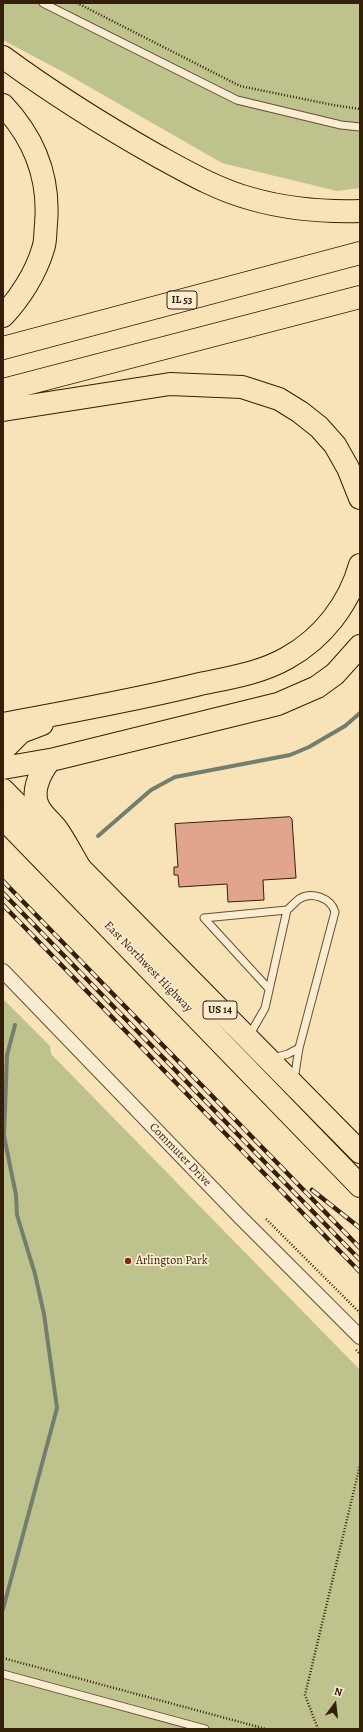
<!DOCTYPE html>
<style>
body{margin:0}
#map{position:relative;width:363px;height:1732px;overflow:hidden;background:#f8e2b7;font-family:Alegreya,serif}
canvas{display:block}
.frame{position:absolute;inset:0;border:4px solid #341f09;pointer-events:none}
.north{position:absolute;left:315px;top:1684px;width:40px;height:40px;-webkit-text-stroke:3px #faecd0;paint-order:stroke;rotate:15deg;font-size:11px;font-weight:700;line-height:16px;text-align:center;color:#341f09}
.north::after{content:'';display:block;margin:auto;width:14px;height:18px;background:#341f09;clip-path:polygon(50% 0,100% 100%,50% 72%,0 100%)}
</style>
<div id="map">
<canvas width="363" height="1732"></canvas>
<div class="frame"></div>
<div class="north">N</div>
</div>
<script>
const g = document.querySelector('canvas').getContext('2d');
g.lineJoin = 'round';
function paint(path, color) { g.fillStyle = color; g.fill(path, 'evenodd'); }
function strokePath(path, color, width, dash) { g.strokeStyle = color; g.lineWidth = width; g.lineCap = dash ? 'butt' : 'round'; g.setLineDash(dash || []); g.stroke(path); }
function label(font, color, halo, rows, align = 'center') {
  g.font = font + ' Alegreya,serif'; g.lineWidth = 3.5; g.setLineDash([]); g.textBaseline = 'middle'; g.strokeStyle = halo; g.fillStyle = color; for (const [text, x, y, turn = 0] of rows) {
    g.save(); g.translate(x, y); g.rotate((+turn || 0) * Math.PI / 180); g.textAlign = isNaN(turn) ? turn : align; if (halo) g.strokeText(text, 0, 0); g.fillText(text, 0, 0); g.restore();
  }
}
const green = new Path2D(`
 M3 3H360V188L337 191 222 163 65 73 3 40Z
 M3 999 50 1046 51 1054 360 1370V1729H3Z`);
const stream = new Path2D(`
 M98 836 151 790 175 777 290 755 309 747 345 726 360 713
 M3 1609 57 1408 44 1314 35 1274 17 1215 16 1195 4 1136 7 1055 15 1025`);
const building = new Path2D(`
 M290 817 292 819 296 878 263 880 264 900 228 902 227 884 179 887 178 875H174V867H178L175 824Z`);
const path = new Path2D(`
 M77 3 240 86 333 105 360 109
 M266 1219 360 1313
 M356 1350 360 1354
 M3 1658 266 1729
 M318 1729 305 1695 360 1465`);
const lane = new Path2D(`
 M43 3 237 100 341 125 360 127
 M287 910C291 907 295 902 299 899 312 891 331 898 335 912L299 1048 294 1080
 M247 1034 253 1029 265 1008 287 910 204 918 269 989
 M273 1058 288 1054 299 1048
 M3 1674 205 1729`);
const street = new Path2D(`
 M3 971 240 1217 360 1337`);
const primary = new Path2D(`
 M3 790 360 1152
 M3 818 360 1186`);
const highway = new Path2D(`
 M3 57C52 93 103 125 156 155 187 172 218 190 252 199 287 209 324 212 360 211
 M3 105C35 139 50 178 46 224 45 232 46 241 43 249 36 273 20 298 3 316
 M3 348 360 253
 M3 390 360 297
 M3 410 170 384 242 387 279 399 300 412 319 427 335 445 348 468 360 498
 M3 724C69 712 135 700 200 684 229 678 261 673 287 658 323 638 349 604 360 565
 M3 750 21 732 42 724
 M50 760C39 774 29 795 41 811 45 817 51 822 56 828 65 840 72 855 80 868
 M3 768 55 759 278 704 317 687 335 674 360 646`);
const rail = new Path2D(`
 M3 881 360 1248
 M3 893 360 1260
 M3 905 360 1272
 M312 1190 360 1228`);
const markers = [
 [128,1261,4,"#8f2418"]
];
const shields = [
 [182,300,30],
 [220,1010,34]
];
const shieldNames = [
 ["IL 53",182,300],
 ["US 14",220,1010]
];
const streetNames = [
 ["East Northwest Highway",148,967,46],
 ["Commuter Drive",180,1155,46]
];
const poiNames = [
 ["Arlington Park",136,1261]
];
paint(green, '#bec38e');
strokePath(stream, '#737e6e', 4);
paint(building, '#e1a48d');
strokePath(building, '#341f09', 1);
strokePath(lane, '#655034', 9);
strokePath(street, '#655034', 16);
strokePath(primary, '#341f09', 24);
strokePath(highway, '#341f09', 24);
strokePath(path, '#341f09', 2.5, [1, 2]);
strokePath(lane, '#faecd0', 7);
strokePath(street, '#faecd0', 14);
strokePath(primary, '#f8e2b7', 22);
strokePath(highway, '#f8e2b7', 22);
strokePath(rail, '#341f09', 4.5);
strokePath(rail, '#faecd0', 3, [9]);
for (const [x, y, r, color] of markers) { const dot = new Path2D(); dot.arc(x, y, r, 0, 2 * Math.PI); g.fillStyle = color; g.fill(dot); strokePath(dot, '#faecd0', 1.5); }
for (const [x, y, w] of shields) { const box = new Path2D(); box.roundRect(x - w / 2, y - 9, w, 18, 3); g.fillStyle = '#faecd0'; g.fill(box); strokePath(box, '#341f09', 1); }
label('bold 11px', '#341f09', null, shieldNames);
label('12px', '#341f09', '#faecd0', streetNames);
label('12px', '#341f09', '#faecd0', poiNames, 'left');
</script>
